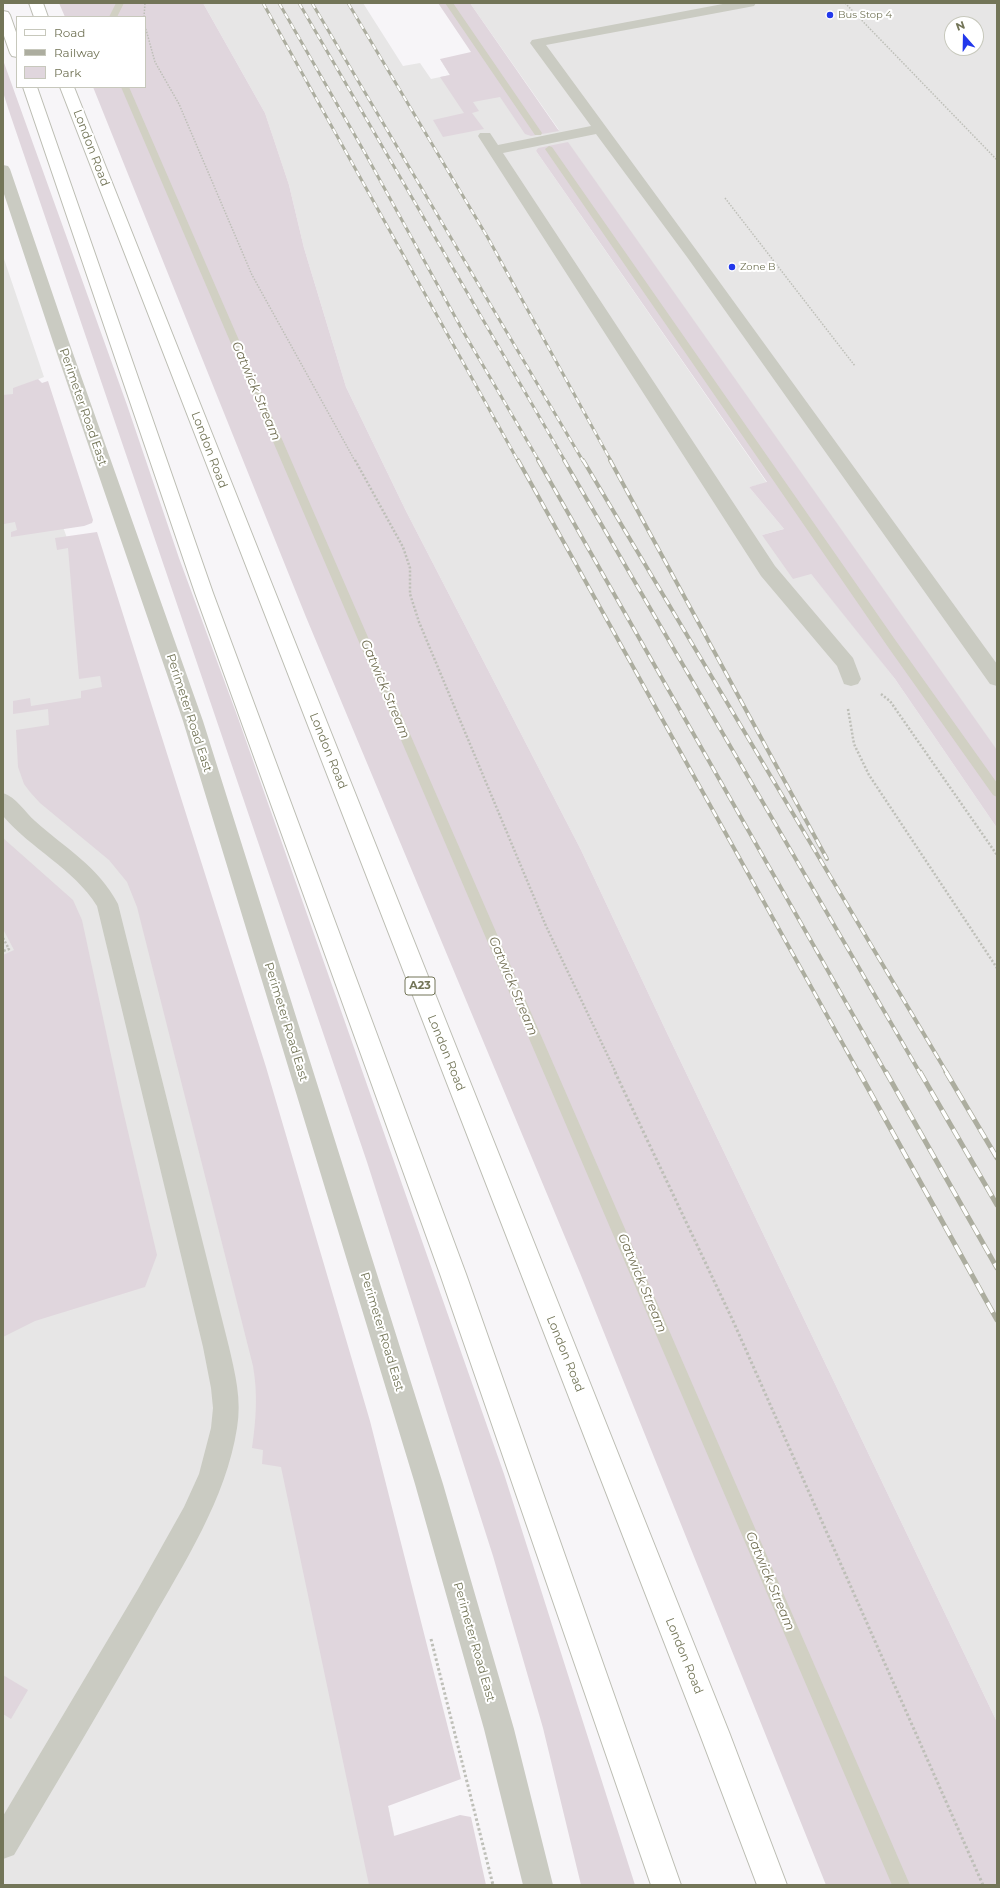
<!DOCTYPE html>
<style>
body{margin:0}
#map{position:relative;width:1000px;height:1888px;overflow:hidden;background:#f7f5f8;font-family:Montserrat,sans-serif}
canvas{display:block}
.frame{position:absolute;inset:0;border:4px solid #737558;pointer-events:none}
.legend{position:absolute;left:16px;top:16px;width:130px;height:72px;box-sizing:border-box;background:#fff;border:1px solid #c7c8bc;margin:0;padding:5px 7px;list-style:none;font-size:12px;color:#737558}
.legend li{display:flex;align-items:center;gap:8px;height:20px}
.legend b{width:20px;border:1px solid #c7c8bc}
.north{position:absolute;left:944px;top:16px;width:40px;height:40px;box-sizing:border-box;background:#fff;border:1px solid #c7c8bc;border-radius:50%;rotate:340deg;font-size:11px;font-weight:700;line-height:16px;text-align:center;color:#737558}
.north::after{content:'';display:block;margin:auto;width:14px;height:18px;background:#2238eb;clip-path:polygon(50% 0,100% 100%,50% 72%,0 100%)}
</style>
<div id="map">
<canvas width="1000" height="1888"></canvas>
<div class="frame"></div>
<ul class="legend">
<li><b style="height:5px;background:#fff"></b>Road</li>
<li><b style="height:5px;background:#acad9f"></b>Railway</li>
<li><b style="height:11px;background:#e0d6dd"></b>Park</li>
</ul>
<div class="north">N</div>
</div>
<script>
const g = document.querySelector('canvas').getContext('2d');
g.lineJoin = 'round';
function paint(path, color) { g.fillStyle = color; g.fill(path, 'evenodd'); }
function strokePath(path, color, width, dash) { g.strokeStyle = color; g.lineWidth = width; g.lineCap = dash ? 'butt' : 'round'; g.setLineDash(dash || []); g.stroke(path); }
function label(font, color, halo, rows, align = 'center') {
  g.font = font + ' Montserrat,sans-serif'; g.lineWidth = 4; g.setLineDash([]); g.textBaseline = 'middle'; g.strokeStyle = halo; g.fillStyle = color; for (const [text, x, y, turn = 0] of rows) {
    g.save(); g.translate(x, y); g.rotate((+turn || 0) * Math.PI / 180); g.textAlign = isNaN(turn) ? turn : align; if (halo) g.strokeText(text, 0, 0); g.fillText(text, 0, 0); g.restore();
  }
}
const built = new Path2D(`
 M203 3H363L403 66 420 63 431 79 450 75 440 59 559 130 470 3H997V751L568 143 536 151 767 483 749 487 784 529 762 535 811 574 848 619 895 679 997 828V1722L667 1033 581 850 406 511 346 387 304 248 289 185 265 113ZM952 24H976V48H952Z
 M3 256 44 377 26 384 62 524 72 552 95 648 102 685 388 1806 405 1885H3Z`);
const green = new Path2D(`
 M59 3H203L265 113 289 185 304 248 346 387 406 511 581 850 667 1033 997 1722V1885H826L580 1273 306 617 93 87H145V17H65Z
 M438 3H470L559 131 531 136 525 134 500 97 473 102 479 111 472 113 484 129 443 137 433 120 464 113 440 77 450 75 440 59 471 52Z
 M3 60 127 405 179 558 238 718 504 1474 635 1885H581L543 1728 493 1556 367 1162 8 108 3 92Z
 M568 142 997 750V828L895 679 811 574 793 579 762 535 784 529 749 487 767 482 536 151 538 148Z
 M38 379 42 383 48 381 93 520 92 523 84 526 11 537V532L17 530 15 522 4 524 3 395 13 394V388Z
 M97 532 266 1067 370 1421 461 1779 388 1806 394 1836 460 1815 471 1817 486 1885H369L281 1467 262 1464 263 1450 252 1448C256 1420 258 1394 253 1366L137 907 127 882 109 860 40 803 30 792 24 784 18 767 16 730 49 725 48 709 13 714V701L30 698 31 706 81 698V691L102 687 100 676 79 679 68 548 57 550 55 538Z
 M3 838 73 900 82 920 122 1106 157 1255 145 1287 35 1321 3 1337V955L14 950 3 929Z
 M3 1675 28 1690 11 1719 3 1714Z`);
const stream = new Path2D(`
 M116 3H124L117 17H109Z
 M445 3H453L542 133 541 135H535Z
 M121 87H129L910 1885H892Z
 M549 146 552 147 896 641 997 783V797L993 795 888 647 545 149Z`);
const pathFar2 = new Path2D(`
 M845 3 997 160
 M144 17 145 3
 M145 26 155 62 179 104 252 275 355 461
 M725 198 855 366`);
const pathFar1 = new Path2D(`
 M355 460 403 547 410 568V594L419 622 546 926 616 1073
 M881 694 890 701 997 855
 M848 709 854 744 869 775 997 968
 M3 938 9 949 3 951`);
const path = new Path2D(`
 M615 1072 734 1323 983 1885
 M431 1639 493 1885`);
const lane = new Path2D(`
 M728 3H756L754 6 749 7 546 45 697 251 997 664V686L990 684 687 257 596 134 503 153 775 566 853 658 861 679 858 684 851 686 844 684 837 666 761 576 478 136 480 133H490L498 145 591 126 530 43 532 40Z
 M3 793C16 797 25 812 35 821 65 848 99 867 118 904L229 1347C235 1373 242 1400 237 1428 226 1499 184 1563 149 1625 105 1702 59 1779 14 1855L3 1859V1816L138 1589 184 1507 199 1474 211 1428 213 1408 211 1388 203 1347 97 906C73 868 31 849 3 816Z`);
const street = new Path2D(`
 M3 165 8 166 10 169 69 342 203 721 443 1484 514 1729 553 1885H523L484 1729 415 1484 183 721 53 342 3 191Z`);
const primary = new Path2D(`
 M29 3H43L48 17H34Z
 M3 11 8 12 10 15 17 35V57L12 56 10 53 3 33Z
 M23 87H37L213 593 466 1274 681 1885H651L440 1274 195 593Z
 M60 87H74L729 1732 787 1885H757L699 1732Z`);
const railFar2 = new Path2D(`
 M263 3 518 461
 M279 3 365 153 464 333 539 461
 M299 3 565 461
 M312 3 583 461
 M348 3 488 238 611 461`);
const railFar1 = new Path2D(`
 M518 460 859 1073
 M538 460 886 1073
 M564 460 920 1073
 M583 460 947 1073
 M610 460 827 859`);
const rail = new Path2D(`
 M859 1072 997 1320
 M886 1072 997 1268
 M920 1072 997 1205
 M946 1072 997 1158`);
const markers = [
 [830,15,4,"#2238eb"],
 [732,267,4,"#2238eb"]
];
const farPoinames = [
 ["Bus Stop 4",838,15],
 ["Zone B",740,267]
];
const shields = [
 [420,986,30]
];
const shieldNames = [
 ["A23",420,986]
];
const streetNames = [
 ["London Road",91,148,69],
 ["Perimeter Road East",83,407,71],
 ["London Road",209,450,69],
 ["Perimeter Road East",189,713,72],
 ["London Road",328,751,68],
 ["Perimeter Road East",286,1022,73],
 ["London Road",446,1053,68],
 ["Perimeter Road East",382,1332,73],
 ["London Road",565,1354,68],
 ["Perimeter Road East",474,1642,74],
 ["London Road",684,1656,68]
];
const waterNames = [
 ["Gatwick Stream",256,391,67],
 ["Gatwick Stream",385,689,67],
 ["Gatwick Stream",513,986,67],
 ["Gatwick Stream",642,1283,67],
 ["Gatwick Stream",770,1581,67]
];
paint(built, '#e7e6e6');
paint(green, '#e0d6dd');
paint(stream, '#d1d0c3');
strokePath(primary, '#bcbdb3', 2);
strokePath(pathFar2, '#bebfb8', 1.5, [1.5, 1.5]);
strokePath(pathFar1, '#bebfb8', 2.5, [2, 2]);
strokePath(path, '#bebfb8', 3, [2.5, 2.5]);
paint(lane, '#cacbc2');
paint(street, '#cacbc2');
paint(primary, '#fff');
strokePath(railFar2, '#acad9f', 3);
strokePath(railFar1, '#acad9f', 4);
strokePath(rail, '#acad9f', 5);
strokePath(railFar2, '#fff', 2, [6]);
strokePath(railFar1, '#fff', 2.5, [8]);
strokePath(rail, '#fff', 3.5, [11]);
for (const [x, y, r, color] of markers) { const dot = new Path2D(); dot.arc(x, y, r, 0, 2 * Math.PI); g.fillStyle = color; g.fill(dot); strokePath(dot, '#fff', 1.5); }
label('10px', '#737558', '#fff', farPoinames, 'left');
for (const [x, y, w] of shields) { const box = new Path2D(); box.roundRect(x - w / 2, y - 9, w, 18, 3); g.fillStyle = '#fff'; g.fill(box); strokePath(box, '#737558', 1); }
label('bold 11px', '#737558', null, shieldNames);
label('12px', '#737558', '#fff', streetNames);
label('italic 13px', '#757257', '#fff', waterNames);
</script>
